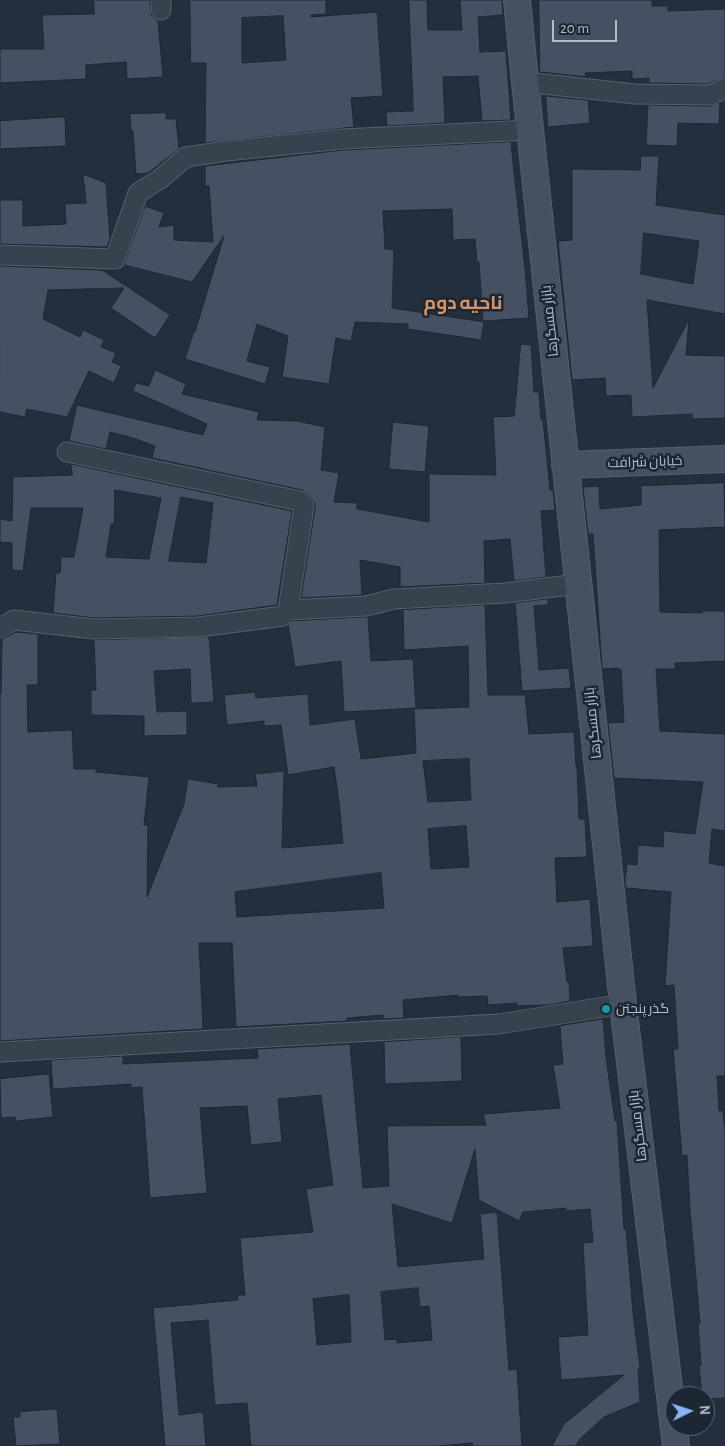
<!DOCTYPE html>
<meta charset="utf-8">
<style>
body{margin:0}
#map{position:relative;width:725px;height:1446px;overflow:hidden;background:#242f3e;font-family:"Alegreya Sans",sans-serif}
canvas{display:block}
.north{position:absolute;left:665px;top:1386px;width:50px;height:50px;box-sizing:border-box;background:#1d2633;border:1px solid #59626f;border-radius:50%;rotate:86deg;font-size:14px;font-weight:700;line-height:20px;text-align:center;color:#b4bcc9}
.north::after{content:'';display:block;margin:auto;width:18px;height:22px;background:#8ab4f8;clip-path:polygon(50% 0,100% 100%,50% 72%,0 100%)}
.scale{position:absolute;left:552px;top:20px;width:65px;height:22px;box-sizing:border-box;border:2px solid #b4bcc9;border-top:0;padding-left:6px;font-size:15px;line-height:18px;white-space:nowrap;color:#b4bcc9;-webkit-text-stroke:4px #1d2633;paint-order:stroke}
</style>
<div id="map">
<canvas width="725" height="1446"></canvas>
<div class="north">N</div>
<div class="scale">20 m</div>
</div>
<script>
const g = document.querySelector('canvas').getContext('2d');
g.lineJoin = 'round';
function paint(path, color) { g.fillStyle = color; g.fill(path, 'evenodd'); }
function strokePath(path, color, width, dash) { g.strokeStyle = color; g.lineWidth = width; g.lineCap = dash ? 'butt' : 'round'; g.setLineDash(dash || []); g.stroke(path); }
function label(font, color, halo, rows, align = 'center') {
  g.font = font + ' "Alegreya Sans",Cairo,sans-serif'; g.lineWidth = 5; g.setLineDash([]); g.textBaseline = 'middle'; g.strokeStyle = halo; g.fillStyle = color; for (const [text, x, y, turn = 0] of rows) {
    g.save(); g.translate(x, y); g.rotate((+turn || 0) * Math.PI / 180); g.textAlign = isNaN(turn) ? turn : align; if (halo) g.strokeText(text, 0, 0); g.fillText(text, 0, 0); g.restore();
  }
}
const building = new Path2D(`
 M94 0H150L151 15 155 19 158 21 163 77 127 79 126 62 86 65V79L0 83V49H44L42 15 94 14Z
 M190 0H326V14L311 15V17L377 12 383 96 351 98 354 127 205 143 206 63H191ZM283 16 286 60 242 63V18Z
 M409 0H427L428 30H462L460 0H502L503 15 478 17 480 52 506 51 511 120 482 121 478 76 443 77 445 123 387 126 386 112 413 111Z
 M539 0H652V6H668V11L725 9V77L708 84 649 83V78L632 79V71L585 73 586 77 540 72Z
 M546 96 588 100 590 123 548 127Z
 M720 103 719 124 678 123 677 146 646 145 648 105 711 106Z
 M166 113V119H176L179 149 148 173 136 174 133 131H131L130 114Z
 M65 117 66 146 0 149V121Z
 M511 142 514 173 525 268 529 318 483 321 479 262H477L475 239 453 240 452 209 383 211 385 249 394 250 392 308 484 322 481 340 408 329V324L355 322 351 341 336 338 329 384 282 377 288 336 257 324 247 361 270 367 265 384 185 359 194 331 195 332 224 236 192 282 124 265 145 206 164 213 159 227 174 225V240L213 242 209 186H205V166L343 150Z
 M641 156H659L656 205 725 215V314L647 300 653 388 689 319 686 355 725 356V418L692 419V414L632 417 631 395 606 396 605 378 572 380 558 241 572 240V169L640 170ZM644 233 699 241 693 284 641 274Z
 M83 174 106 183 110 239 107 247 0 244V200H23V226L66 224 65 204 86 203Z
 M0 266 102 270 170 315 155 338 111 308 124 288 48 290 43 319 80 337 83 330 104 340 101 347 116 353 112 362 121 366 114 383 89 371 67 417 27 409 25 417 0 412Z
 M521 344 531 345 534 392H539L541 420H543L550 490H553L555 510 541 511 546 577 514 581 510 539 484 541 485 583 400 587V567L360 560 362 595 301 598 315 508V503L308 494 302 490 152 458 155 446 133 438 110 432 106 449 69 441 77 405 203 435 207 424 133 391 136 383 149 386 155 370 186 384 182 394 259 412 257 420 297 421 325 427 321 470 339 473 334 502 357 503V509L429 522V474L496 475 493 417 514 416Z
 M393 422 429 426 425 472 389 469Z
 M71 464 292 511 277 605 198 616 95 618 53 613 56 573H60L61 557H74L83 508H31L23 571 12 570V543L0 542V519L12 521 13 477 72 475ZM115 490 161 498 149 559 106 557 111 524H114ZM181 497 213 503 206 563 169 561Z
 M724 483 725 527 659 530 660 612 702 613V611H725V661L675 663V669H656L660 731 725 734V831L712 829 709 863 725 866V1076H717L719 1111H723L725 1131V1398L705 1399V1396H702L699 1366 701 1365 698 1324H700L690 1210 687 1155 682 1156 673 1049H678L674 985 665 986 671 892 626 888 625 883 627 864 637 865 638 845 663 847 664 831 695 834 703 782 614 778 608 723 624 722 621 669 618 670V668L602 669 593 534H588L583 487 599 486 600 509 641 505V486Z
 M548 599V605L534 606 539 670 569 668 571 688 522 691 515 603Z
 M485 605 488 695H525L529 734 574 732 576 766H577L579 819H585L587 857 555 858 557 902 590 899 593 946 563 948 567 982H569L570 1001 549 1005 517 1006V1003L488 1005 487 996 458 997V995L403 1000 404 1018 383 1019V1015L347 1018V1021L236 1027 232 943H199L203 1029 0 1041V694H1L2 639 16 632 38 634V685H27L28 732 72 730 74 769H96V772L149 777 144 825H148L147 897 184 804 188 779 218 784V787L257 786 255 774 284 771 282 848 343 843 339 802 334 767 288 775 281 725 264 726V721L227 725 224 695 255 692 256 698 308 694 310 725 355 719 361 759 416 753 414 709 469 707 468 646 404 650 403 610ZM469 759 471 800 428 802 423 761ZM466 826 469 867 431 869 428 829ZM381 873 384 908 237 917 235 892Z
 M368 617 371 661 413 659 416 708 344 712 341 661 295 667 288 625 293 621Z
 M209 637 214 702 191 703 190 669 154 671 157 712 187 711V735L144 736V716L91 715V690H96L94 640Z
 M603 1019 606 1058 615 1121H617L624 1229H626L633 1313 640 1368 638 1369 640 1402 604 1417 581 1438 575 1446H552L564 1424 624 1375 561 1380 558 1337 588 1335 583 1243 593 1242 590 1209 566 1211V1208L523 1212 519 1221 479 1200 475 1149 452 1223 392 1204 398 1267 484 1259 480 1214 497 1212 509 1370 517 1369 522 1446H473L472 1443 438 1446H251L247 1403 215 1405 208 1320 171 1323 179 1415 203 1412 206 1446H165L153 1308 238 1300 237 1295H245L240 1238 313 1232 306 1189 333 1185 321 1095 278 1099 282 1142 251 1145 247 1106 200 1108 207 1193 150 1198 142 1087 131 1088V1084L53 1089 51 1060 123 1056V1064L258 1058 257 1049 350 1044 363 1188 389 1186 387 1126 486 1125 483 1114 560 1108 553 1065 563 1064 560 1026ZM418 1288 420 1307 429 1306 432 1340 397 1343V1339L385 1340 381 1292ZM349 1295 351 1342 317 1345 313 1299Z
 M461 1037 462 1081 385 1084 384 1042Z
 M49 1074 53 1117 16 1121 15 1117 1 1118 0 1079Z
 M57 1409 60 1444 16 1446 13 1417H20V1412Z`);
const street = new Path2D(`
 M161 10V0
 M525 82 635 94 711 95 725 88
 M0 255 115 259 138 193 160 179 186 157 226 151 342 139 530 130
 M67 452 300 501 304 506 288 610
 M0 628 14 620 94 629 199 627 283 616 288 610 366 606 394 599 505 593 578 584
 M0 1052 499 1024 623 1004`);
const secondary = new Path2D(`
 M517 0 525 82 623 1004 676 1446
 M565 465 725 459`);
const markers = [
 [606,1009,5,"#0f9aa8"]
];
const streetNames = [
 ["بازار مسگرها",550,321,-96],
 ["خیابان شرافت",645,462,-2],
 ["بازار مسگرها",593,723,-96],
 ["بازار مسگرها",638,1126,-97]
];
const poiNames = [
 ["گذر پنجتن",616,1009]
];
const districtNames = [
 ["ناحیه دوم",463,303]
];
paint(building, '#455162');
strokePath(building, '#1f2835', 1);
strokePath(street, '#565f6c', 21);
strokePath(secondary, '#565f6c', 28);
strokePath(street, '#38414e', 19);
strokePath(secondary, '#465061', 26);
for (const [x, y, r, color] of markers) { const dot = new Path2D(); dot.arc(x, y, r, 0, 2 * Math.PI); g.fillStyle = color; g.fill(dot); strokePath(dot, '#1d2633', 2); }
label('14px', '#b4bcc9', '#1d2633', streetNames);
label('14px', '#b4bcc9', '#1d2633', poiNames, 'left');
label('bold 19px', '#d59563', '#1d2633', districtNames);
</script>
